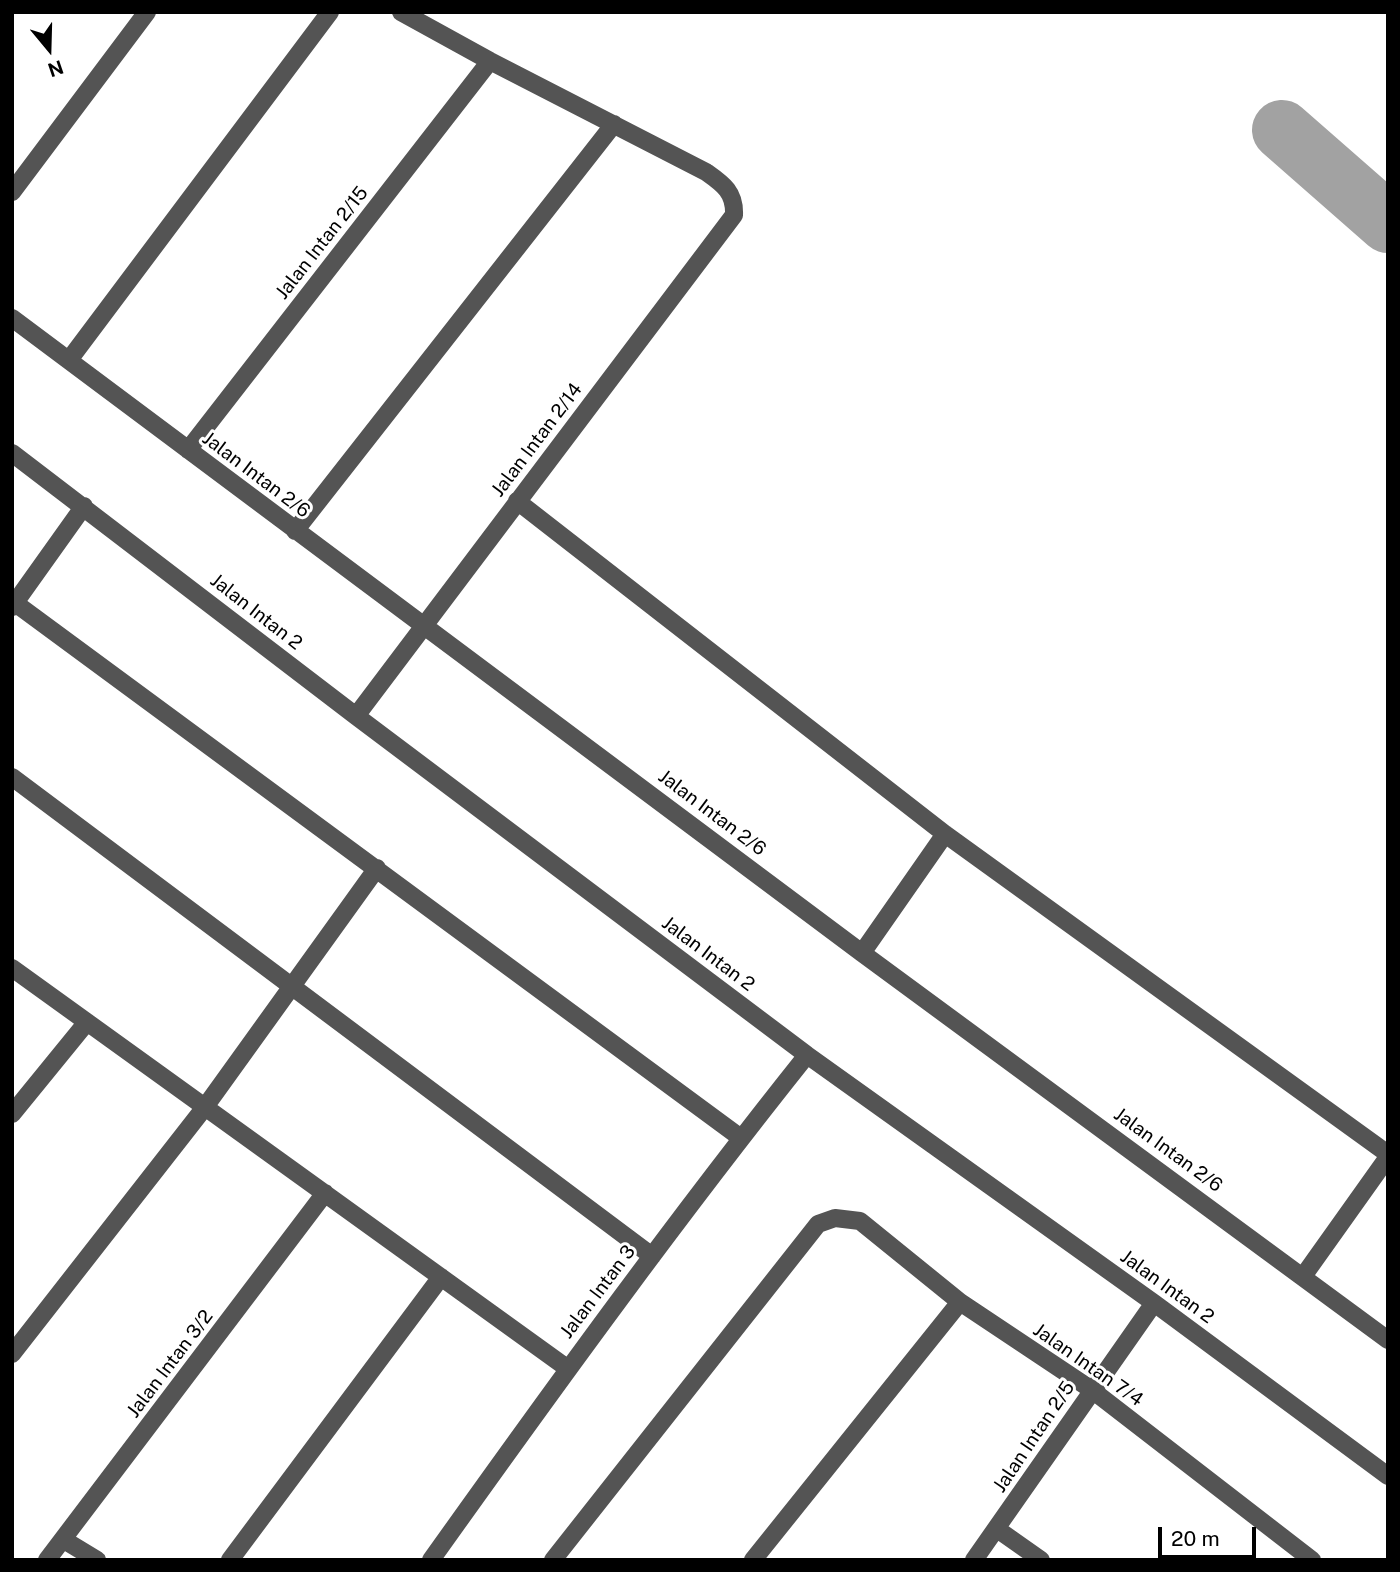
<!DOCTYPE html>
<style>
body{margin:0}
#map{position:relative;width:1400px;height:1572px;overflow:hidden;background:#fff;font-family:"Public Sans",sans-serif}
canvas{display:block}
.frame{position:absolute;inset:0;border:14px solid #000;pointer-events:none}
.north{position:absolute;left:14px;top:14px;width:70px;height:70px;-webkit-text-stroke:5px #fff;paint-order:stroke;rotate:161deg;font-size:19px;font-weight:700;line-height:28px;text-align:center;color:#000}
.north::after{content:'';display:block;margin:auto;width:24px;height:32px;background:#000;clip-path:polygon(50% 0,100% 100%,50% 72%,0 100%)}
.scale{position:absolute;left:1158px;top:1527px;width:98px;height:32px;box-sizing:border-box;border:4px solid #000;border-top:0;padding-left:9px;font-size:21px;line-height:24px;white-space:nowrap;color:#000;-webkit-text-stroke:5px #fff;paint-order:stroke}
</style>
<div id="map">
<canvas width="1400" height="1572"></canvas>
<div class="frame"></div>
<div class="north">N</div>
<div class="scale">20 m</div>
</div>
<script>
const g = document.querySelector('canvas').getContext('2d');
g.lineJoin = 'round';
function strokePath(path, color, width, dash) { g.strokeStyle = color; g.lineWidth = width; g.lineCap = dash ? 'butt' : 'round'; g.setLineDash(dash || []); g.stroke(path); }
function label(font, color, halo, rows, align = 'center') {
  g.font = font + ' "Public Sans",sans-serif'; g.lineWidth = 6; g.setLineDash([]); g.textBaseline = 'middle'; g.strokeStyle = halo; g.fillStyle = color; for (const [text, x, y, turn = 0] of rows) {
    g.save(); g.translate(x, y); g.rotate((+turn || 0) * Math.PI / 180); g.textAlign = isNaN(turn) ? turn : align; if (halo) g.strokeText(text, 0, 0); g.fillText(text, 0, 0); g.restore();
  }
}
const river = new Path2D(`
 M1282 130 1388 223`);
const minor = new Path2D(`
 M12 192 147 12
 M12 318 862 953 1388 1340
 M69 360 330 12
 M188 450 490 61
 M12 453 356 716 807 1055 1154 1303 1388 1476
 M517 501 945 834 1388 1154
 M295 531 614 124
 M15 603 741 1138
 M12 607 84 506
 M356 716 734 215C735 192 723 184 706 172L490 61 401 12
 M12 777 652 1256
 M862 953 945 834
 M12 968 567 1368
 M12 1114 87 1022
 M1304 1275 1388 1157
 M12 1354 205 1107 377 868
 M997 1529 1041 1560
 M64 1540 97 1560
 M47 1560 325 1193
 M230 1560 441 1277
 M431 1560C553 1389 676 1219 807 1055
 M553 1560 818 1224 835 1218 860 1221 960 1302 1092 1390 1312 1560
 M753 1560 960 1302
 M974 1560 1154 1303`);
const streetNames = [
 ["Jalan Intan 2/15",322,243,-52],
 ["Jalan Intan 2/14",537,440,-53],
 ["Jalan Intan 2/6",256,475,37],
 ["Jalan Intan 2",256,612,38],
 ["Jalan Intan 2/6",712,813,37],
 ["Jalan Intan 2",708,954,37],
 ["Jalan Intan 2/6",1168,1150,36],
 ["Jalan Intan 2",1167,1287,36],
 ["Jalan Intan 3",598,1292,-53],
 ["Jalan Intan 3/2",170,1364,-53],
 ["Jalan Intan 7/4",1088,1365,35],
 ["Jalan Intan 2/5",1034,1437,-56]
];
strokePath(river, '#a2a2a2', 60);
strokePath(minor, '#545454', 18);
label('19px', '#000', '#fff', streetNames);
</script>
